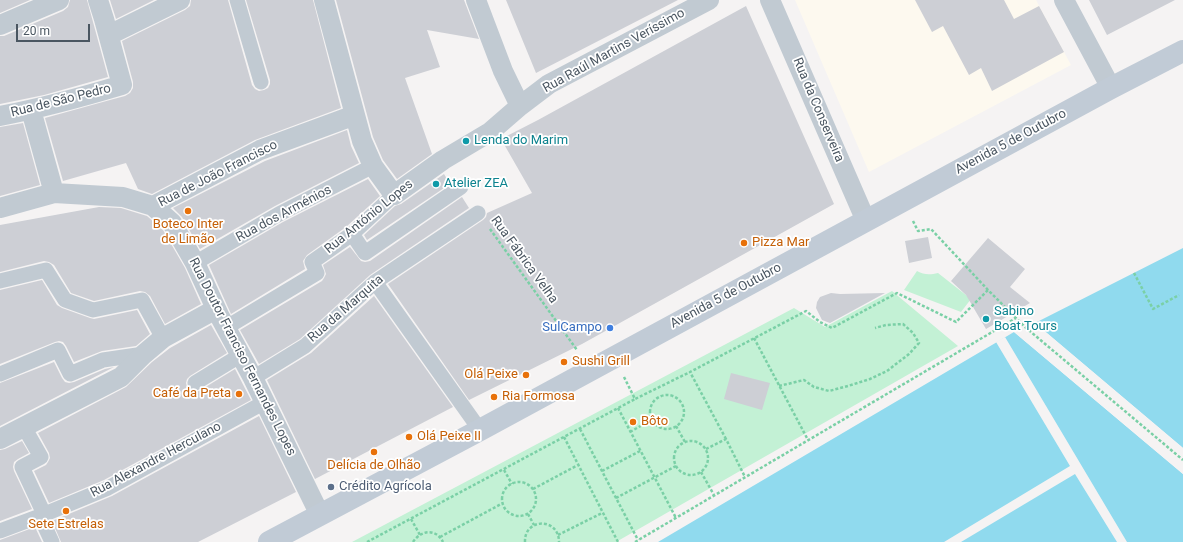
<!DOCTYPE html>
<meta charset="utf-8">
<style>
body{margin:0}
#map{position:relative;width:1183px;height:542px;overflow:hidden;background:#f5f3f3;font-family:Roboto,sans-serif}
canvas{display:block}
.scale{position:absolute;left:16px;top:24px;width:74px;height:18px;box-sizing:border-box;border:2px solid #4a5661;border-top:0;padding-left:5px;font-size:12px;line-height:14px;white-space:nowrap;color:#4a5661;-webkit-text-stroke:3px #fff;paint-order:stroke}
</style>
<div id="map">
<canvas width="1183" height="542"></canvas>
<div class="scale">20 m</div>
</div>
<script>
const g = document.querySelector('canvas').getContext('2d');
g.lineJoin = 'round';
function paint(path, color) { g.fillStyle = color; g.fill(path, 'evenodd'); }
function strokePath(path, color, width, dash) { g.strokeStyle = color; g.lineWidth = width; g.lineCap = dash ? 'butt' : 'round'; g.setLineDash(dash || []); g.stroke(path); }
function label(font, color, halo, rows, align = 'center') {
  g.font = font + ' Roboto,sans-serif'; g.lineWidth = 3.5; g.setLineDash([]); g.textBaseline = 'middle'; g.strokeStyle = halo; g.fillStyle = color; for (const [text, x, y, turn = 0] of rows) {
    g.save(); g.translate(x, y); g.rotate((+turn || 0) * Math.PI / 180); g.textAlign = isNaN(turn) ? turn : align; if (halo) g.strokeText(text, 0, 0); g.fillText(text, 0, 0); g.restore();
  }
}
const commercial = new Path2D(`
 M795 0H1036L1071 65 869 172Z`);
const green = new Path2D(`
 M917 271C924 275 930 275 938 273L971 299 961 312 904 290Z
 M892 291 958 346 616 542H352L794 308 825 327Z`);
const water = new Path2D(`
 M1183 248V448L1035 323Z
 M1014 332 1183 474V542H658Z`);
const pier = new Path2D(`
 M1035 323 1183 448V450L1034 324Z
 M1016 331 1183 471V474L1014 332Z
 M1005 337 1127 542H1117L1075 474 961 542H944L1070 466 996 342Z`);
const building = new Path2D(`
 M0 0H30L0 13Z
 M70 0H87L108 77 44 95 0 104V36H4L63 11 68 7Z
 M110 0H154L116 19Z
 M191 0H228L252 85 255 89 259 91 264 90 268 88 270 84V80L246 0H313L341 108 255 140 152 194 138 189 126 163 63 181 45 118 110 100 125 96 130 93 133 88V82L122 41 185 10 190 6Z
 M336 0H464L479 39 427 30 440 67 405 78 432 154 397 179 383 160 373 137Z
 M506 0H678L536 73Z
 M915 0H1004L1014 19 1039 6 1064 52 992 91 981 68 969 75 943 26 932 32Z
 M1089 0H1175L1107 35Z
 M746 6 834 204 582 344 469 400 388 284 483 220 486 217 487 213 532 193 501 139 538 120Z
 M23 123 40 185 0 196V127Z
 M347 130 351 146 359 163 275 206 200 249 182 217 173 208 265 161Z
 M444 174 450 184 367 240 364 235 395 206 401 204Z
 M368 179 380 196 346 227 307 255 303 261 305 269 231 314 209 265 283 222Z
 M462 197 469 208 370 275 300 339 259 364 240 330 322 281 324 278 326 274 323 265 350 247 361 261 365 262 370 261Z
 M99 207 121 208 147 216 163 230 185 268 201 304 165 324 150 296 145 292 140 291 94 301 71 293 54 265 49 262 44 261 0 272V225Z
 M928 237 932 258 909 263 905 241Z
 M988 238 1025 269 1010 287 1030 303 986 329 966 295 951 281Z
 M42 280 57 305 62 308 90 318 94 319 137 310 150 334 136 346 102 351 74 362 66 346 63 342 59 341 55 342 0 364V290Z
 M831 293 840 294 885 293 830 323 822 320 816 308 817 302 820 297Z
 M374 296 453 407 315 479 267 380 311 353Z
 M211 325 227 353 190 376 187 379 186 383 187 387 191 391 195 392 199 391 235 369 251 400 104 480 49 503 34 471 46 465 48 462 50 458 49 453 38 433 126 387 152 362 170 348Z
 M54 362 62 378 65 382 69 383 74 382 105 369 114 367 0 426V383Z
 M731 373 770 383 762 410 724 399Z
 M259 416 296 492 198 542H61L52 521 112 496Z
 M22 441 29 453 18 459 14 462 13 467 14 471 32 509 0 521V450L5 449Z
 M35 527 42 542H0V540Z`);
const path = new Path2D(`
 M913 221 918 231 931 229 988 290 1025 327 1183 460
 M490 229 577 350
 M1134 273 1153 309 1179 295
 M754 338 808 440
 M624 377 635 399 690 372
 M779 386 804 380 814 387 829 391 848 386 870 379 887 371 909 354 919 343 913 333 903 324 886 325 875 328
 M650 412a17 17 0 1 1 34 0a17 17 0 1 1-34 0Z
 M618 408 676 518
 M676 426 685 442
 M580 429 638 540
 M630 432 651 420
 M564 437 618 542
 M726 439 690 372 806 311 820 322 832 328 897 293 956 322 988 290
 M674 458a17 17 0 1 1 34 0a17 17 0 1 1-34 0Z
 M706 449 726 439 745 477
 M504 470 512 484
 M602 471 640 451
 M701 472 714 495
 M502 499a17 17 0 1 1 34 0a17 17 0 1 1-34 0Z
 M533 489 578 465
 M616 498 676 466
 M528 514 534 525
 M411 519 420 535
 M558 535 602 513
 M440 537 503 503
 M367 542 635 399
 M413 542C421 530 436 528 443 542
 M525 542C524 518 559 517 559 542
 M635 542 1016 318`);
const pedestrian = new Path2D(`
 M237 0 261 82
 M352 234 365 253 461 187
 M195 263 279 214 373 166
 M0 281 46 270 65 300 93 310 142 300 163 338
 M375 282 480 430
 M227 327 317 273 312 262 352 234 394 195
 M0 374 58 350 70 374 103 360 144 354
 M253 378 305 346 375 282 478 213
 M195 383 241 355
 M24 427 41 457 22 467 44 514
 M40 516 52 542
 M0 531 40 516 108 488 265 402`);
const minor = new Path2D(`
 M324 0 362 141 373 166 394 195 443 160 490 132 520 106 549 84 709 0
 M476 0 503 71 520 106
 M770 0 866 221
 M1064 0 1111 88
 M0 25 59 0
 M109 35 180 0
 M31 110 54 193
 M0 116C42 108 82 97 122 85L104 19 98 0
 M153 206 260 150 355 115
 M0 208 54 193 123 197 153 206 172 223 195 263 219 315 253 378 320 515
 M0 439 121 377 144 354 163 338 216 309`);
const secondary = new Path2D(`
 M269 542 480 430 1111 88 1183 51`);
const markers = [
 [466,141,4,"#0f9aa8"],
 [436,184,4,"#0f9aa8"],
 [188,211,4,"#e8710a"],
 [744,243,4,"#e8710a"],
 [986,319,4,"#0f9aa8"],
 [610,328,4,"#3f7fe0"],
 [564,362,4,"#e8710a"],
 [526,375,4,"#e8710a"],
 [239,394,4,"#e8710a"],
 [494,397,4,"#e8710a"],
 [633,422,4,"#e8710a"],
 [409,437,4,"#e8710a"],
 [374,452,4,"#e8710a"],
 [331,487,4,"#5c6f8a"],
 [66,511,4,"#e8710a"]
];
const streetNames = [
 ["Rua Raúl Martins Veríssimo",614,51,-29],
 ["Rua de São Pedro",61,101,-14],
 ["Rua da Conserveira",818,110,67],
 ["Avenida 5 de Outubro",1011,142,-28],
 ["Rua de João Francisco",218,174,-27],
 ["Rua dos Arménios",284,214,-28],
 ["Rua António Lopes",369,217,-39],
 ["Rua Fábrica Velha",524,260,54],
 ["Avenida 5 de Outubro",726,296,-28],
 ["Rua da Marquita",346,309,-41],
 ["Rua Doutor Franciso Fernandes Lopes",242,357,63],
 ["Rua Alexandre Herculano",156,460,-28]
];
const cultureNames = [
 ["Lenda do Marim",474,141],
 ["Atelier ZEA",444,184],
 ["Sabino",994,312],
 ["Boat Tours",994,327]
];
const foodNames = [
 ["Boteco Inter",188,225,"center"],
 ["de Limão",188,240,"center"],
 ["Pizza Mar",752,243],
 ["Sushi Grill",572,362],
 ["Olá Peixe",518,375,"right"],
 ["Café da Preta",231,394,"right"],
 ["Ria Formosa",502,397],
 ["Bôto",641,422],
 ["Olá Peixe II",417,437],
 ["Delícia de Olhão",374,466,"center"],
 ["Sete Estrelas",66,525,"center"]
];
const shopNames = [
 ["SulCampo",602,328]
];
const serviceNames = [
 ["Crédito Agrícola",339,487]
];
paint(commercial, '#fdf9ef');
paint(green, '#c3f1d5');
paint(water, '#90daee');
paint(pier, '#f5f3f3');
paint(building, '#cdcfd5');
strokePath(path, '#7ad0a6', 2.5, [3, 2]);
strokePath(pedestrian, '#c1cad2', 15);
strokePath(minor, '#c1cad2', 20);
strokePath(secondary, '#c1cbd6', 22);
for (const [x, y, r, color] of markers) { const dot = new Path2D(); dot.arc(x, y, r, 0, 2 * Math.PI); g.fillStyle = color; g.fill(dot); strokePath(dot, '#fff', 1.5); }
label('13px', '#4a5661', '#fff', streetNames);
label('13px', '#0d838f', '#fff', cultureNames, 'left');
label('13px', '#c56008', '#fff', foodNames, 'left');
label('13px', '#366cbe', '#fff', shopNames, 'right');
label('13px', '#4e5e75', '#fff', serviceNames, 'left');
</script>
